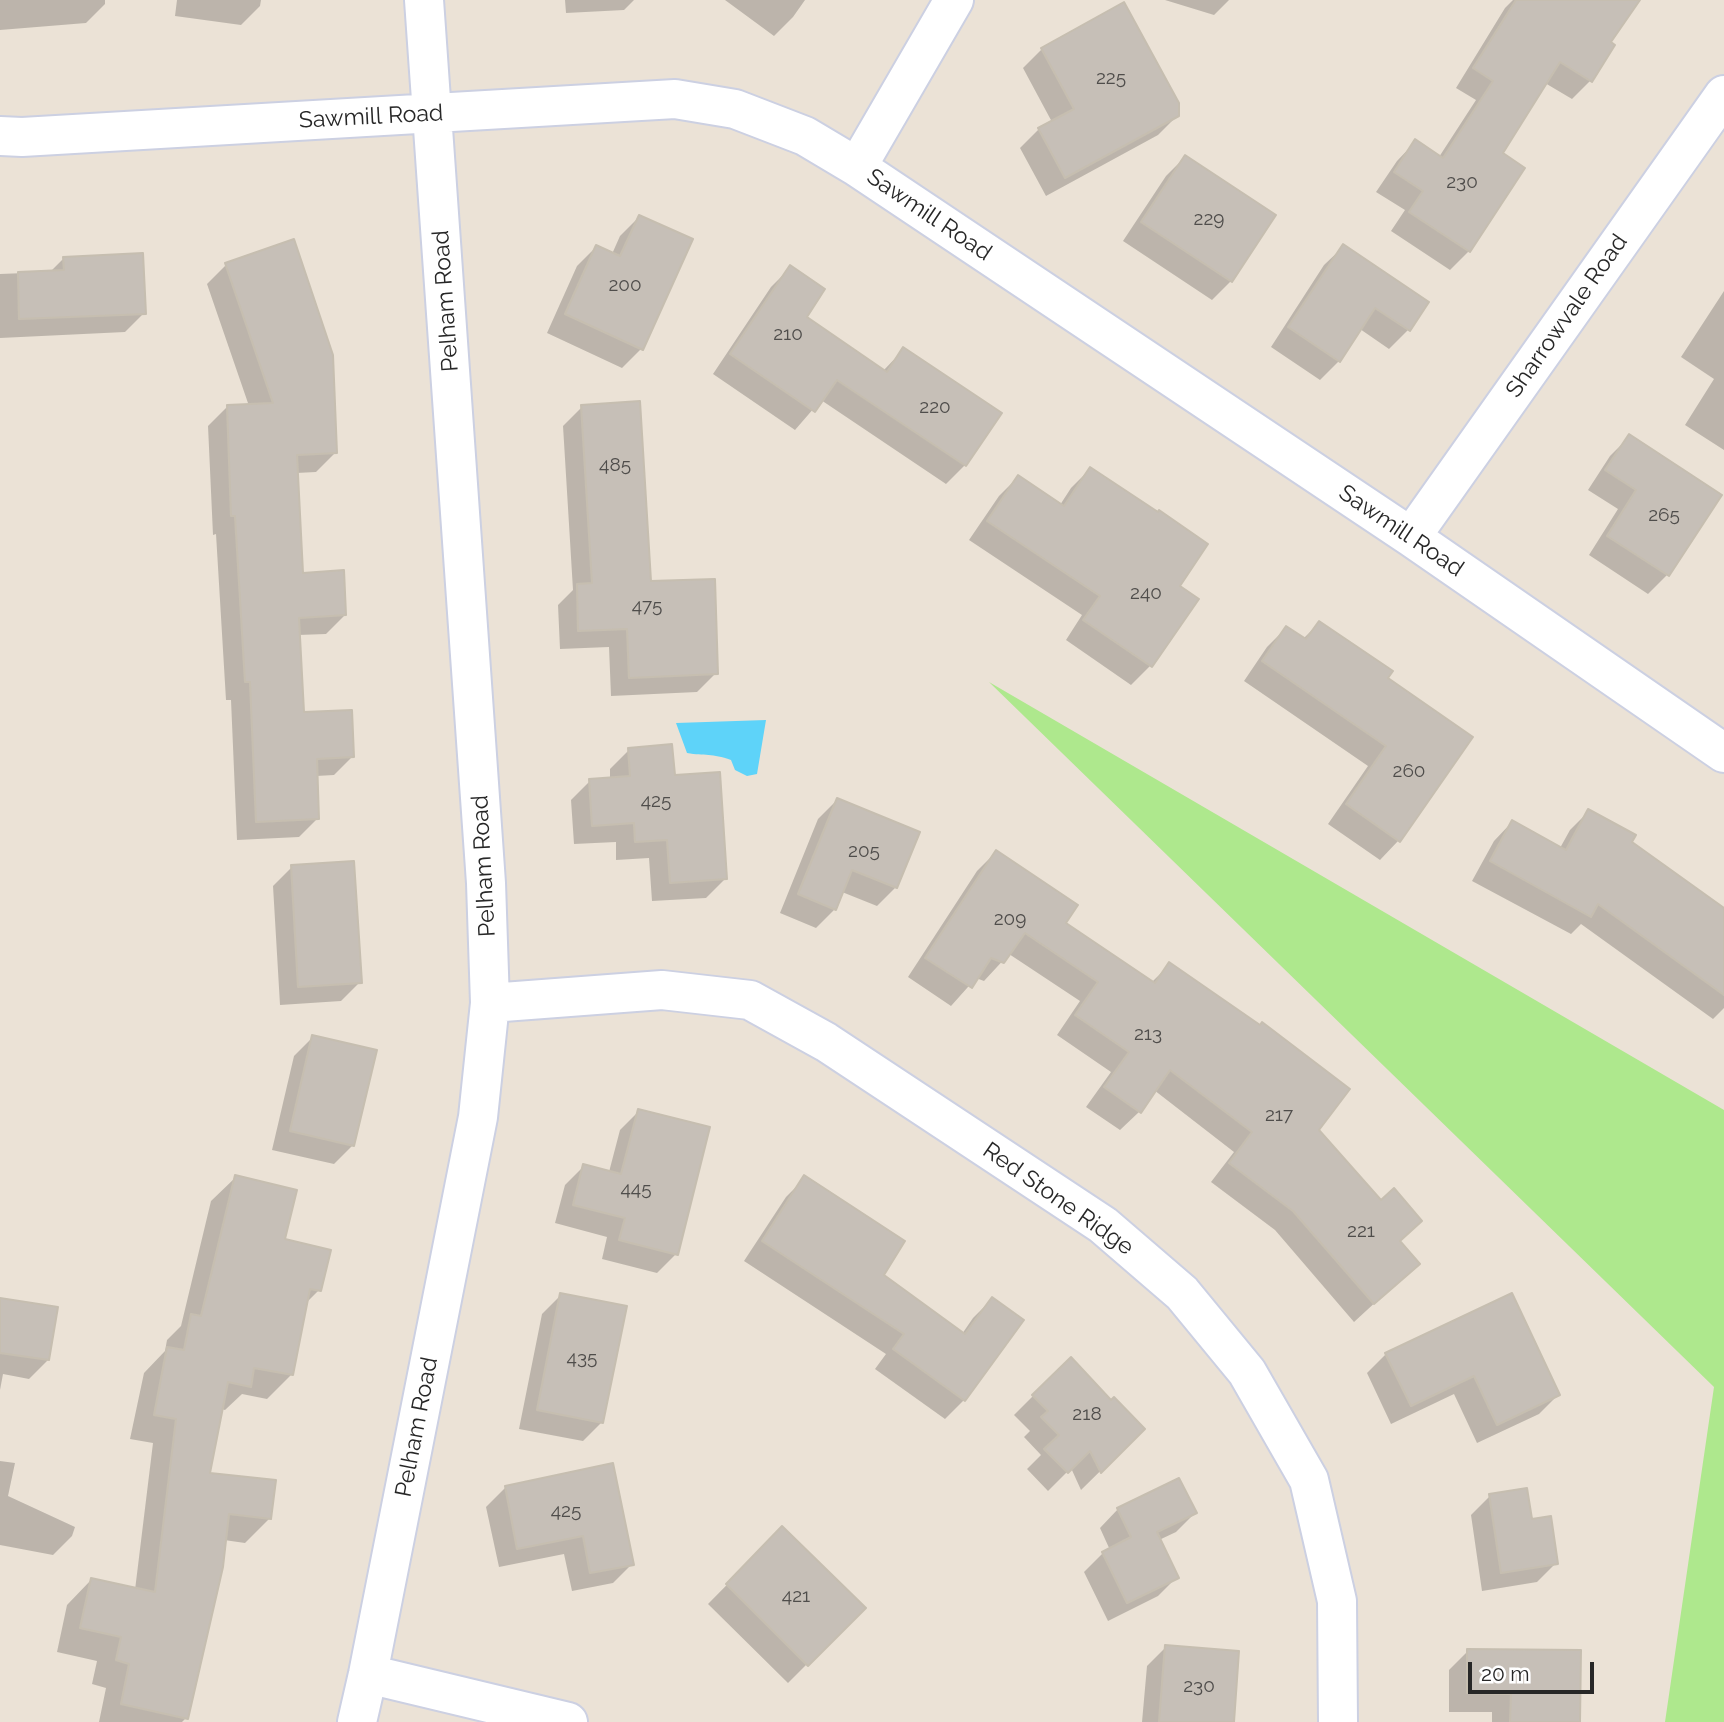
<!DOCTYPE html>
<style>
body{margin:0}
#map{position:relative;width:1724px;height:1722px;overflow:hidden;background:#ebe2d6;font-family:Raleway,sans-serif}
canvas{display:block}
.scale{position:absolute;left:1468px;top:1662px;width:126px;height:32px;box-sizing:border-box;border:4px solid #272727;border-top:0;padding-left:9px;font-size:21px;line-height:24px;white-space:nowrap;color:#272727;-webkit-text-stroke:5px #fff;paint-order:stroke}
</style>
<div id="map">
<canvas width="1724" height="1722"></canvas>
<div class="scale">20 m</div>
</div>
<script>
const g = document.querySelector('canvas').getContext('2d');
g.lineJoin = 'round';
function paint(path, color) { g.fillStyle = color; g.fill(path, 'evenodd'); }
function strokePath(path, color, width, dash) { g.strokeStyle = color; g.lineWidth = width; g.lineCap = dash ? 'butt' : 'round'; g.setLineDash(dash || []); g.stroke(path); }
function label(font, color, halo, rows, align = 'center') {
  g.font = font + ' Raleway,sans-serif'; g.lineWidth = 7; g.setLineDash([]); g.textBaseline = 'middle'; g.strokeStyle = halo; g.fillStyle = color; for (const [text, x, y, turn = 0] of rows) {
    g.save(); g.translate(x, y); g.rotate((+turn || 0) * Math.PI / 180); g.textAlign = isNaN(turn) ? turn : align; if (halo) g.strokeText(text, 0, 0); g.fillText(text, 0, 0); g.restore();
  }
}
const green = new Path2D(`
 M989 682 1724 1110V1722H1665L1714 1387Z`);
const water = new Path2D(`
 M766 720 757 774 747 776 735 770 731 760C712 753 705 756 687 753L676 723Z`);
const shadow = new Path2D(`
 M0 0H105V4L86 23 0 30Z
 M177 0H261L260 6 241 25 175 16Z
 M565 0H634L624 10 566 13Z
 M725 0H805L793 17 774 36Z
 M1165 0H1229L1214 15Z
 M1513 0H1638L1609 43 1591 80 1572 99 1545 83 1500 154 1469 251 1450 270 1391 231 1405 210 1376 192 1397 161 1415 142 1439 157 1476 100 1456 88 1505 8Z
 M1042 49 1177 116 1158 135 1046 196 1020 148 1039 129 1052 122 1023 68Z
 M1185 157 1231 281 1212 300 1123 241 1166 176Z
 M639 217 641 349 622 368 547 333 577 266 596 247 612 254 620 236Z
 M1343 247 1427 302 1408 330 1389 349 1360 329 1339 361 1320 380 1271 347 1324 265Z
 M64 258 144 313 125 332 0 338V274L50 272Z
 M226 265 335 453 316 472 296 473 301 575 345 615 326 634 298 635 302 714 353 756 334 775 316 776 318 818 299 837 237 840 231 700H226L216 534 213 535 208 426 227 407 249 406 207 284Z
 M790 268 804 317 883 371 904 349 965 465 946 484 821 400 795 430 713 374 771 287Z
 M1724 291V450L1685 425 1714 379 1681 357Z
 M582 407 650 583 716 673 697 692 611 696 609 647 560 649 558 605 573 590 563 426Z
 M1629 437 1719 495 1667 575 1648 594 1589 555 1618 509 1588 490 1610 456Z
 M1090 469 1177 587 1196 600 1150 666 1131 685 1066 640 1082 615 969 540 999 496 1018 477 1060 505 1071 488Z
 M1319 623 1386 678 1471 738 1398 841 1380 860 1328 824 1368 766 1244 681 1267 647 1286 628 1303 639Z
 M629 750 673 777 725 879 706 898 652 901 649 858 616 860V842L574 844 571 800 590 781 610 779V769Z
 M837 800 896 887 877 906 842 892 835 909 816 928 780 913 818 819Z
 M1589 811 1724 910V1008L1713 1019 1581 924 1571 934 1472 881 1494 841 1512 822 1560 848 1570 830Z
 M996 852 1064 923 1151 983 1170 964 1316 1130 1398 1242 1417 1264 1354 1322 1275 1230 1211 1182 1234 1152 1154 1090 1139 1112 1120 1130 1086 1107 1111 1072 1057 1035 1080 1001 1009 954 984 981 976 978 951 1006 908 977 977 871Z
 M292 867 360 982 341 1001 280 1005 273 886Z
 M313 1037 353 1145 334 1164 272 1150 294 1056Z
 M639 1111 676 1254 657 1273 602 1259 607 1237 555 1223 565 1185 584 1166 609 1172 620 1130Z
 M236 1177 319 1290 305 1304 292 1374 267 1399 242 1394 225 1410 221 1409 208 1474 270 1518 245 1543 224 1540 186 1718 182 1722H99L106 1688 92 1684 97 1661 57 1652 67 1605 91 1580 135 1590 153 1443 130 1439 144 1373 165 1351 167 1340 181 1326 211 1201Z
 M805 1178 881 1275 962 1334 973 1318 992 1299 1021 1320 964 1400 945 1419 875 1369 886 1354 744 1261 786 1197Z
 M561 1295 602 1422 583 1441 519 1429 542 1314Z
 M0 1300 48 1360 29 1379 3 1374 0 1390Z
 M1386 1354 1558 1395 1539 1414 1477 1443 1454 1394 1391 1424 1367 1373Z
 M1033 1396 1111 1402 1143 1429 1081 1490 1071 1468 1048 1491 1027 1469 1041 1455 1024 1437 1030 1431 1014 1415Z
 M0 1461 15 1463 8 1496 75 1527 72 1536 53 1555 0 1545Z
 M505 1488 632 1564 613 1583 572 1591 564 1554 499 1567 486 1507Z
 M1490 1496 1530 1521 1556 1563 1537 1582 1482 1591 1471 1515Z
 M1118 1509 1195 1513 1176 1532 1159 1540 1177 1577 1158 1596 1108 1621 1084 1572 1103 1553 1110 1550 1100 1528Z
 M782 1529 863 1608 788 1683 708 1604Z
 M1166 1647 1232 1722H1142L1147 1666Z
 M1468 1651 1578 1722H1492V1712H1449V1670Z`);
const building = new Path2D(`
 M1516 0H1640L1611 42 1615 45 1592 82 1560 62 1503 153 1525 168 1470 252 1409 212 1423 191 1394 172 1415 139 1443 158 1493 81 1473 68Z
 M1124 2 1179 103V116L1065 178 1038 128 1074 109 1041 48Z
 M1185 155 1276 215 1232 282 1141 222Z
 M639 215 693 239 643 350 565 314 596 245 620 256Z
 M294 239 333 355 337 453 297 455 303 573 344 570 346 615 299 618 304 712 352 710 354 757 317 759 319 819 256 822 250 682H245L235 516H231L227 405 273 403 225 263Z
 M1343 244 1429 302 1410 331 1375 308 1340 362 1288 327Z
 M143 253 146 314 19 319 18 272 64 270 63 257Z
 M790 265 825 289 807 317 887 372 903 347 1002 413 966 466 837 380 815 412 730 354Z
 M640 401 651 581 715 579 718 674 629 678 627 629 578 631 577 584 592 583 581 405Z
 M1629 434 1722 495 1669 576 1607 536 1636 490 1605 470Z
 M1090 467 1158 512 1159 510 1208 544 1180 586 1199 599 1152 667 1083 620 1100 596 987 521 1018 475 1064 506Z
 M1319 621 1393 671 1388 678 1473 737 1400 842 1346 804 1386 746 1262 661 1286 626 1306 639Z
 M672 744 675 775 720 772 727 879 670 883 667 840 635 842 634 823 592 826 589 779 630 776 628 748Z
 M837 798 920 832 897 888 852 870 836 910 798 894Z
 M1588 809 1636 835 1632 842 1724 908V995L1598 904 1591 917 1490 861 1512 820 1566 850Z
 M996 850 1078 905 1066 923 1155 983 1169 962 1260 1025 1262 1022 1350 1089 1319 1130 1381 1200 1394 1188 1422 1221 1400 1241 1420 1264 1374 1304 1293 1211 1229 1163 1252 1132 1170 1070 1141 1113 1104 1087 1129 1052 1075 1015 1098 982 1025 933 1004 963 991 958 972 988 925 958Z
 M354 861 362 983 298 987 291 865Z
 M312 1035 377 1050 354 1146 290 1131Z
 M638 1109 710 1127 678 1255 619 1240 625 1218 573 1205 583 1164 621 1174Z
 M235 1175 297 1190 285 1239 331 1250 321 1291 310 1289 293 1375 254 1368 251 1387 228 1382 210 1473 276 1480 271 1519 229 1514 223 1567 188 1719 121 1704 129 1664 116 1660 121 1637 80 1628 91 1578 155 1592 176 1419 154 1415 167 1347 184 1350 191 1314 201 1316Z
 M804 1175 905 1241 884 1275 965 1334 992 1297 1024 1320 965 1401 893 1349 904 1334 762 1241Z
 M560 1293 627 1306 603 1423 537 1410Z
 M1512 1293 1560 1395 1497 1425 1474 1376 1411 1406 1385 1353Z
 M0 1298 58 1307 49 1360 0 1353Z
 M1071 1357 1111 1400 1114 1397 1145 1429 1101 1473 1090 1451 1068 1473 1044 1449 1059 1435 1041 1417 1048 1411 1032 1395Z
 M613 1463 634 1565 590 1573 583 1536 517 1549 505 1486Z
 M1179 1478 1197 1513 1157 1532 1179 1578 1127 1603 1102 1552 1131 1537 1117 1508Z
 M1527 1488 1532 1519 1551 1516 1558 1564 1501 1573 1489 1494Z
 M782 1526 866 1608 808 1666 726 1584Z
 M1165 1645 1239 1651 1234 1722H1159Z
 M1467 1649 1581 1650 1580 1722H1510L1511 1694 1467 1693Z`);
const minor = new Path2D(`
 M0 136 22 137 675 99 735 109 805 136 857 167 1411 537 1724 753
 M857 167 954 0
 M1411 537 1724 95
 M490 1003 662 990 750 1000 826 1042 1103 1225 1182 1293 1247 1372 1309 1480 1337 1601 1338 1722
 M368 1674 568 1722
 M357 1722 368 1674 478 1117 490 1003 486 883 424 0`);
const numberNames = [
 ["225",1111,78],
 ["230",1462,182],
 ["229",1209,219],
 ["200",625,285],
 ["210",788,334],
 ["220",935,407],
 ["485",615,465],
 ["265",1664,515],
 ["240",1146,593],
 ["475",647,606],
 ["260",1409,771],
 ["425",656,801],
 ["205",864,851],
 ["209",1010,919],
 ["213",1148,1034],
 ["217",1279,1115],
 ["445",636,1189],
 ["221",1361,1231],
 ["435",582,1358],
 ["218",1087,1414],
 ["425",566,1511],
 ["421",796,1596],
 ["230",1199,1686]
];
const streetNames = [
 ["Sawmill Road",371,117,-3],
 ["Sawmill Road",929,215,34],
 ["Pelham Road",446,301,-94],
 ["Sharrowvale Road",1567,316,-55],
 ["Sawmill Road",1401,531,34],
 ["Pelham Road",484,866,-93],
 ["Red Stone Ridge",1058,1199,35],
 ["Pelham Road",417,1427,-79]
];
paint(green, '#aee88d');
paint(water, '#5ed3f9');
paint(shadow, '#0003');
paint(building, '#c6bfb7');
strokePath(building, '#c6beb0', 2);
strokePath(minor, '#ccd0e2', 42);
strokePath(minor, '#fff', 38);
label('19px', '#4f4d4b', null, numberNames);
label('23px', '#272727', '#fff', streetNames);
</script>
